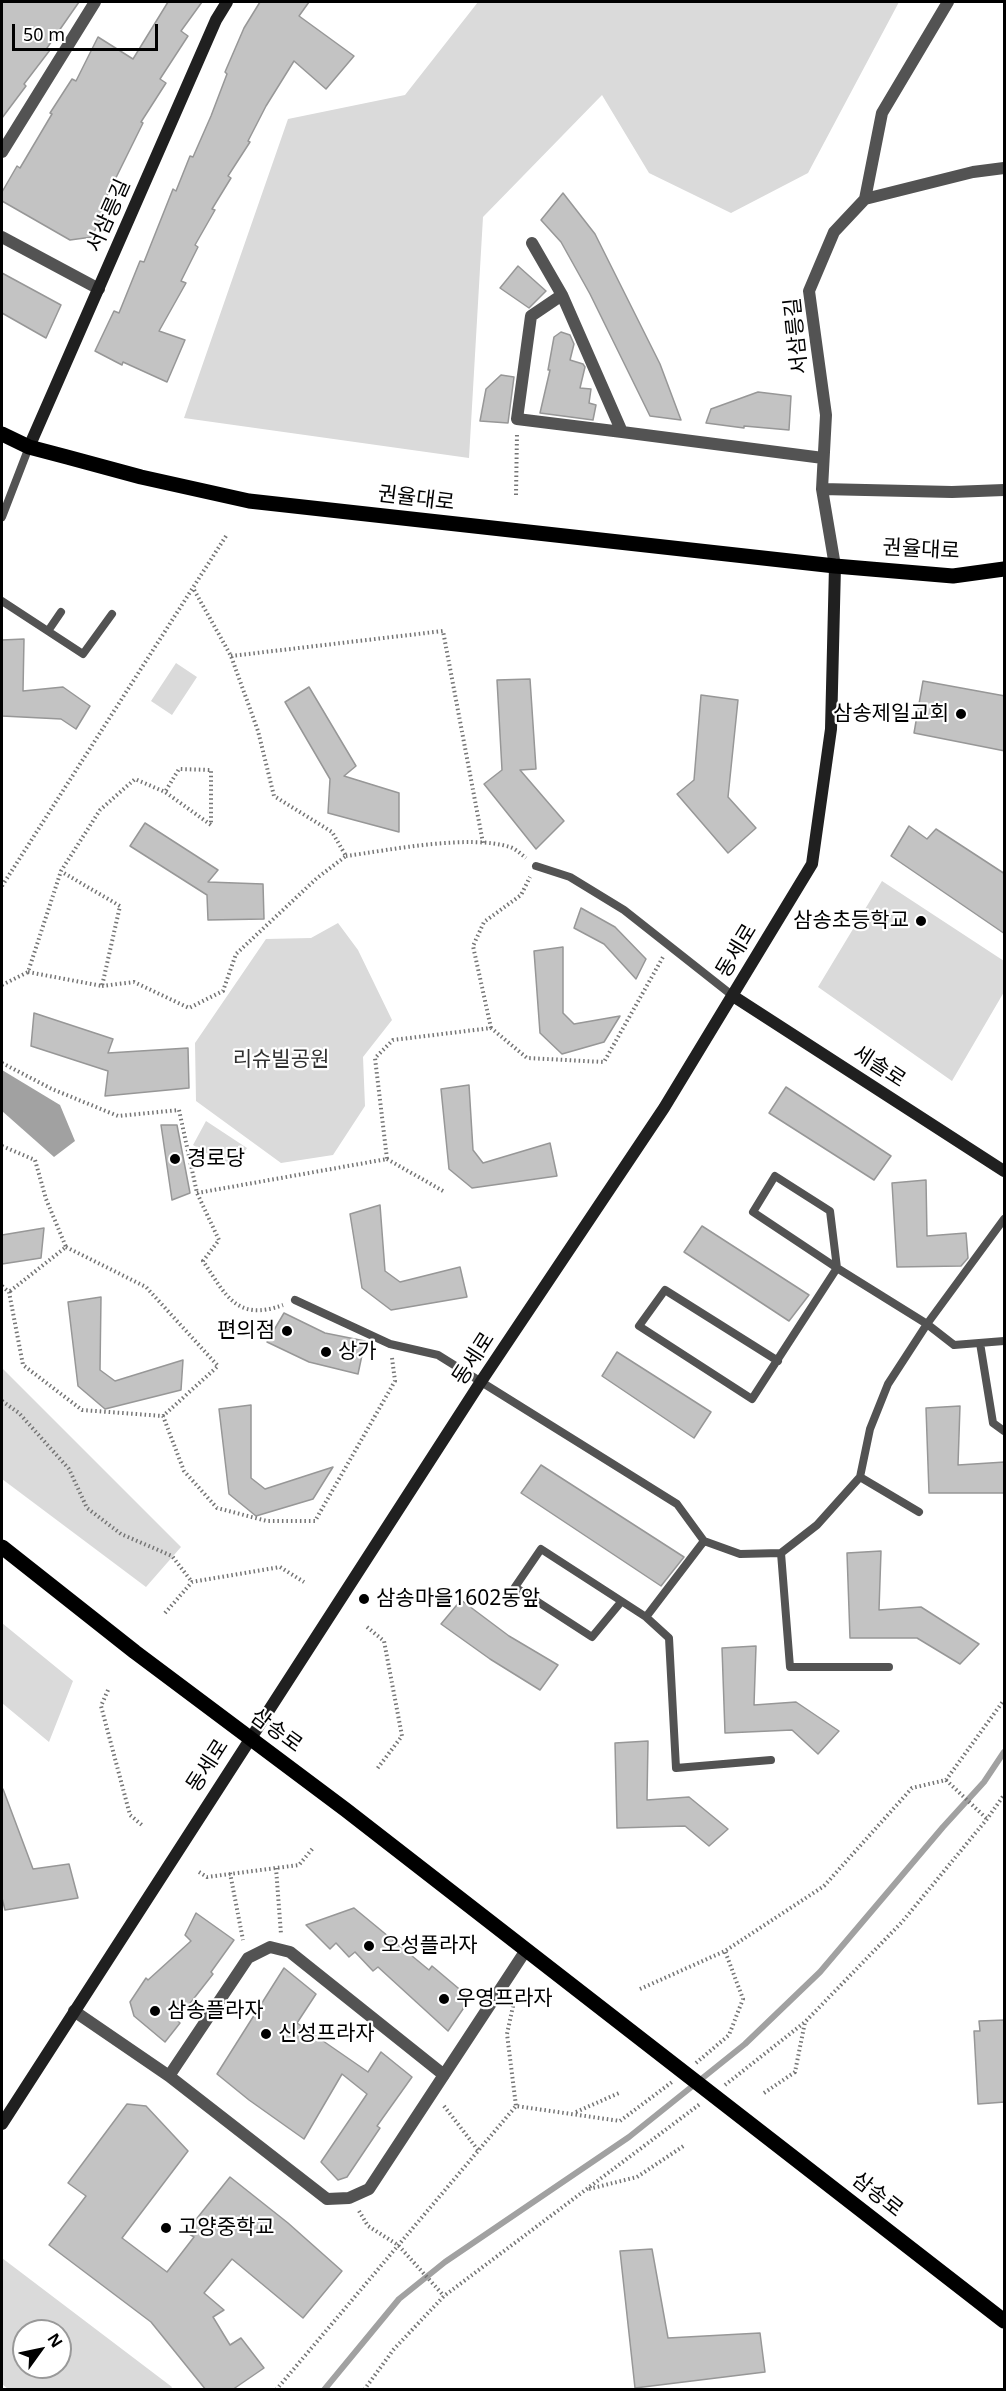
<!DOCTYPE html>
<meta charset="utf-8">
<style>
body{margin:0}
#map{position:relative;width:1006px;height:2391px;overflow:hidden;background:#fff;font-family:"Noto Sans",sans-serif}
canvas{display:block}
.frame{position:absolute;inset:0;border:3px solid #000;pointer-events:none}
.north{position:absolute;left:12px;top:2319px;width:60px;height:60px;box-sizing:border-box;background:#fff;border:2px solid #999;border-radius:50%;rotate:57deg;font-size:16px;font-weight:700;line-height:24px;text-align:center;color:#000}
.north::after{content:'';display:block;margin:auto;width:21px;height:27px;background:#000;clip-path:polygon(50% 0,100% 100%,50% 72%,0 100%)}
.scale{position:absolute;left:12px;top:24px;width:146px;height:27px;box-sizing:border-box;border:3px solid #000;border-top:0;padding-left:8px;font-size:18px;line-height:21px;white-space:nowrap;color:#000;-webkit-text-stroke:4px #fff;paint-order:stroke}
</style>
<div id="map">
<canvas width="1006" height="2391"></canvas>
<div class="frame"></div>
<div class="north">N</div>
<div class="scale">50 m</div>
</div>
<script>
const g = document.querySelector('canvas').getContext('2d');
g.lineJoin = 'round';
function paint(path, color) { g.fillStyle = color; g.fill(path, 'evenodd'); }
function strokePath(path, color, width, dash) { g.strokeStyle = color; g.lineWidth = width; g.lineCap = dash ? 'butt' : 'round'; g.setLineDash(dash || []); g.stroke(path); }
function label(font, color, halo, rows, align = 'center') {
  g.font = font + ' "Noto Sans","Noto Sans KR",sans-serif'; g.lineWidth = 4.5; g.setLineDash([]); g.textBaseline = 'middle'; g.strokeStyle = halo; g.fillStyle = color; for (const [text, x, y, turn = 0] of rows) {
    g.save(); g.translate(x, y); g.rotate((+turn || 0) * Math.PI / 180); g.textAlign = isNaN(turn) ? turn : align; if (halo) g.strokeText(text, 0, 0); g.fillText(text, 0, 0); g.restore();
  }
}
const green = new Path2D(`
 M478 2H899L808 173 731 213 649 173 602 95 483 217 469 458 184 418 288 119 405 95Z
 M176 663 197 677 172 715 151 701Z
 M882 881 1004 961V992L952 1081 818 987Z
 M338 923 358 950 392 1020 363 1057 365 1106 333 1155 281 1163 196 1101 195 1043 266 939 311 938Z
 M206 1121 247 1148 233 1169 193 1145Z
 M2 1368 181 1547 146 1587 2 1479Z
 M2 1623 73 1681 49 1742 2 1703Z
 M2 2258 172 2387 170 2390 8 2389 2 2384ZM24 2331H60V2367H24Z`);
const water = new Path2D(`
 M2 1070 60 1105 75 1141 54 1157 2 1111Z`);
const stream = new Path2D(`
 M324 2390 399 2299 445 2262 629 2137 745 2044 820 1972 943 1827 984 1782 1004 1752`);
const building = new Path2D(`
 M2 2H79L47 48 50 50 24 84 26 86 2 118Z
 M168 2H202L181 31 188 36 160 79 166 83 141 122 143 123 100 210 103 212 92 237 70 240 2 201V192L17 166 20 168 52 114 50 113 72 79 76 81 98 37 133 59Z
 M260 2H309L299 16 354 56 326 89 294 61 266 106 248 141 250 142 228 176 231 178 212 209 215 210 195 245 198 247 181 281 186 283 159 331 185 340 167 382 123 362 122 365 95 351 114 311 119 313 140 261 144 262 173 189 176 191 190 156 193 157 211 116 227 74 225 72 244 28Z
 M563 193 595 234 660 364 681 420 650 416 590 294 561 242 541 220Z
 M518 266 546 291 529 308 500 288Z
 M2 273 61 305 46 338 2 313Z
 M561 332 570 335 574 344 570 360 583 364 585 367 580 388 591 389 589 403 596 405 593 420 540 413 550 370H548L554 337Z
 M501 375 514 377 508 423 480 421 486 389Z
 M758 392 791 396 789 430 744 426V428L706 423 711 409Z
 M24 639 23 691 63 687 90 706 76 729 61 719 2 716V640Z
 M530 679 536 769 520 770 564 821 536 849 484 784 502 770 497 680Z
 M923 681 1005 696V751L914 733Z
 M309 687 356 766 344 776 399 793V832L328 813 330 779 285 702Z
 M701 695 738 700 728 797 756 828 728 853 677 794 694 780Z
 M145 823 218 870 208 882 263 884 264 919 208 920 207 895 130 846Z
 M909 826 927 839 936 829 1005 874V934L891 856Z
 M581 908 615 927 646 959 636 979 604 944 574 928Z
 M563 947V1013L574 1024 620 1016 604 1042 562 1054 540 1033 534 951Z
 M34 1013 113 1039 108 1053 188 1048 189 1088 105 1096 108 1071 31 1046Z
 M469 1085 473 1150 483 1163 550 1143 557 1176 472 1188 449 1169 441 1089Z
 M786 1087 891 1156 874 1180 769 1113Z
 M161 1125H177L190 1193 172 1200Z
 M926 1180 927 1236 966 1233 968 1258 961 1266 897 1267 892 1183Z
 M380 1205 385 1271 400 1282 460 1267 467 1297 391 1310 362 1288 350 1214Z
 M702 1226 809 1295 789 1321 684 1252Z
 M44 1228 41 1258 2 1264V1235Z
 M101 1297 100 1370 115 1381 183 1360 181 1390 105 1409 78 1386 68 1302Z
 M284 1313 325 1333 365 1341 358 1374 309 1362 267 1342Z
 M617 1352 711 1412 694 1438 602 1376Z
 M251 1405V1478L265 1489 333 1467 313 1499 256 1516 229 1494 219 1409Z
 M960 1406 958 1465 1005 1462V1493H929L926 1408Z
 M541 1465 684 1557 661 1586 521 1493Z
 M881 1551 879 1610 921 1607 979 1644 960 1664 917 1638H850L847 1553Z
 M461 1600 509 1636 558 1665 540 1690 490 1659 441 1624Z
 M756 1646 754 1705 796 1702 839 1731 818 1754 792 1730 725 1733 722 1648Z
 M648 1741 647 1800 689 1797 728 1829 709 1846 685 1826 617 1828 615 1743Z
 M2 1789H3L33 1869 69 1864 78 1898 5 1910 2 1898Z
 M354 1908 429 1970 432 1966 464 1993 463 2009 448 2031 378 1967 373 1971 355 1952 349 1957 336 1943 330 1949 306 1925Z
 M196 1913 234 1940 211 1972 213 1974 177 2020 180 2023 165 2042 134 2016 130 2002 146 1978 148 1980 191 1941 185 1935Z
 M284 1968 316 1994 297 2023 368 2072 381 2052 412 2077 377 2126 380 2128 347 2177 338 2180 321 2162 367 2094 342 2074 304 2139 249 2100 217 2074Z
 M1005 2020V2102L978 2104 974 2031H980L979 2021Z
 M127 2104 146 2106 188 2151 122 2238 167 2272 194 2237 186 2232 230 2177 288 2223 342 2271 303 2318 232 2259 204 2293 224 2310 213 2317 230 2345 241 2338 264 2368 232 2390H206L151 2322 49 2245 86 2196 68 2183Z
 M652 2249 668 2338 760 2333 765 2372 635 2388 620 2251Z`);
const path = new Path2D(`
 M516 495 517 433
 M231 656 443 631 483 843
 M346 856C390 850 469 834 510 847 516 849 521 854 526 858
 M2 886 226 536
 M28 972 102 986 120 906 62 872
 M2 985 28 972 61 871 100 810 135 779 165 792 211 825V770L179 769 165 792
 M102 986 134 982 189 1008 223 991 236 954 317 878 346 856 332 832 274 796 258 731 231 656 193 588
 M491 1028 473 946 484 922 521 895 530 877
 M2 1063 52 1089 118 1116 179 1110 197 1193 219 1240 203 1261C226 1295 236 1322 283 1305
 M2 1146 35 1160 46 1199 66 1247 9 1292
 M387 1159 443 1191
 M197 1193 387 1159 375 1058 393 1040 491 1028 527 1058 604 1062 663 957
 M66 1247 146 1287 218 1366 163 1416
 M2 1286 9 1292 23 1365 82 1410 163 1416 184 1471 217 1508 267 1521H315L395 1381 392 1358
 M2 1401 19 1413 69 1469 87 1508 121 1534 172 1556 192 1582
 M165 1613 192 1582 280 1567 304 1582
 M367 1627 384 1641 402 1736 377 1769
 M108 1690 101 1706 130 1815 143 1826
 M946 1780 987 1819
 M276 1868 281 1934
 M199 1872 207 1877 299 1865 313 1848
 M230 1873 243 1940
 M640 1989 725 1951 824 1886 912 1788 946 1780 1004 1700
 M513 2006 507 2034 516 2106
 M696 2063 729 2035 743 1999 725 1951
 M725 2085 805 2022 902 1922 987 1819 1004 1795
 M764 2093 795 2072 805 2022
 M444 2106 478 2150
 M576 2112 619 2093
 M589 2189 637 2177 685 2145
 M359 2211 368 2226 398 2245 444 2296
 M276 2390 516 2106 620 2121 672 2082
 M364 2390 394 2349 444 2296 700 2104`);
const lane = new Path2D(`
 M2 517 29 447
 M2 601 83 654 112 614
 M48 631 61 612
 M536 866 570 877 624 910 733 996
 M295 1300 390 1344 438 1355 677 1504 704 1541 740 1554 781 1553 817 1525 860 1477 870 1429 888 1384 927 1324 1004 1219
 M980 1343 993 1423 1004 1431
 M778 1361 665 1290 639 1326 752 1399 837 1268 830 1211 775 1176 753 1212 837 1268 927 1324 954 1345 1004 1341
 M860 1477 919 1512
 M781 1553 790 1667H889
 M621 1602 592 1637 515 1587 541 1549 646 1617 669 1638 676 1768 771 1760
 M646 1617 704 1541`);
const street = new Path2D(`
 M2 152 95 2
 M865 199 882 113 948 2
 M2 237 99 289
 M532 243 562 295 622 432 823 458
 M562 295 531 316 517 419 622 432
 M822 489 952 492 1004 490
 M835 566 822 489 826 415 809 291 834 232 865 199 973 172 1004 168
 M74 2011 169 2076 327 2199 349 2198 369 2189 526 1950
 M169 2076 248 1958 270 1947 290 1952 444 2075`);
const secondary = new Path2D(`
 M29 447 216 20 227 2
 M733 996 1004 1171
 M2 2124 480 1383 664 1108 812 864 831 729 835 566`);
const primary = new Path2D(`
 M2 434 29 447 67 457 141 477 249 501 835 566 953 576 1004 569
 M2 1547 135 1652 346 1810 1004 2321`);
const markers = [
 [961,714,6,"#000"],
 [921,921,6,"#000"],
 [175,1159,6,"#000"],
 [287,1331,6,"#000"],
 [326,1352,6,"#000"],
 [364,1599,6,"#000"],
 [369,1946,6,"#000"],
 [444,1999,6,"#000"],
 [155,2011,6,"#000"],
 [266,2034,6,"#000"],
 [166,2228,6,"#000"]
];
const streetNames = [
 ["서삼릉길",109,216,-66],
 ["서삼릉길",797,336,-96],
 ["권율대로",416,499,7],
 ["권율대로",921,550,3],
 ["동세로",737,951,-59],
 ["세솔로",879,1067,33],
 ["동세로",474,1359,-57],
 ["삼송로",276,1731,36],
 ["동세로",208,1766,-57],
 ["삼송로",877,2195,38]
];
const poiNames = [
 ["삼송제일교회",949,714,"right"],
 ["삼송초등학교",909,921,"right"],
 ["경로당",187,1159],
 ["편의점",275,1331,"right"],
 ["상가",338,1352],
 ["삼송마을1602동앞",376,1599],
 ["오성플라자",381,1946],
 ["우영프라자",456,1999],
 ["삼송플라자",167,2011],
 ["신성프라자",278,2034],
 ["고양중학교",178,2228]
];
const parkNames = [
 ["리슈빌공원",281,1060]
];
paint(green, '#dadada');
paint(water, '#a1a1a1');
strokePath(stream, '#a1a1a1', 6);
paint(building, '#c3c3c3');
strokePath(building, '#979797', 1.5);
strokePath(path, '#757575', 4, [1.5, 3]);
strokePath(lane, '#535353', 8);
strokePath(street, '#535353', 12);
strokePath(secondary, '#202020', 12);
strokePath(primary, '#000', 15);
for (const [x, y, r, color] of markers) { const dot = new Path2D(); dot.arc(x, y, r, 0, 2 * Math.PI); g.fillStyle = color; g.fill(dot); strokePath(dot, '#fff', 2); }
label('21px', '#000', '#fff', streetNames);
label('21px', '#000', '#fff', poiNames, 'left');
label('21px', '#313131', '#fff', parkNames);
</script>
